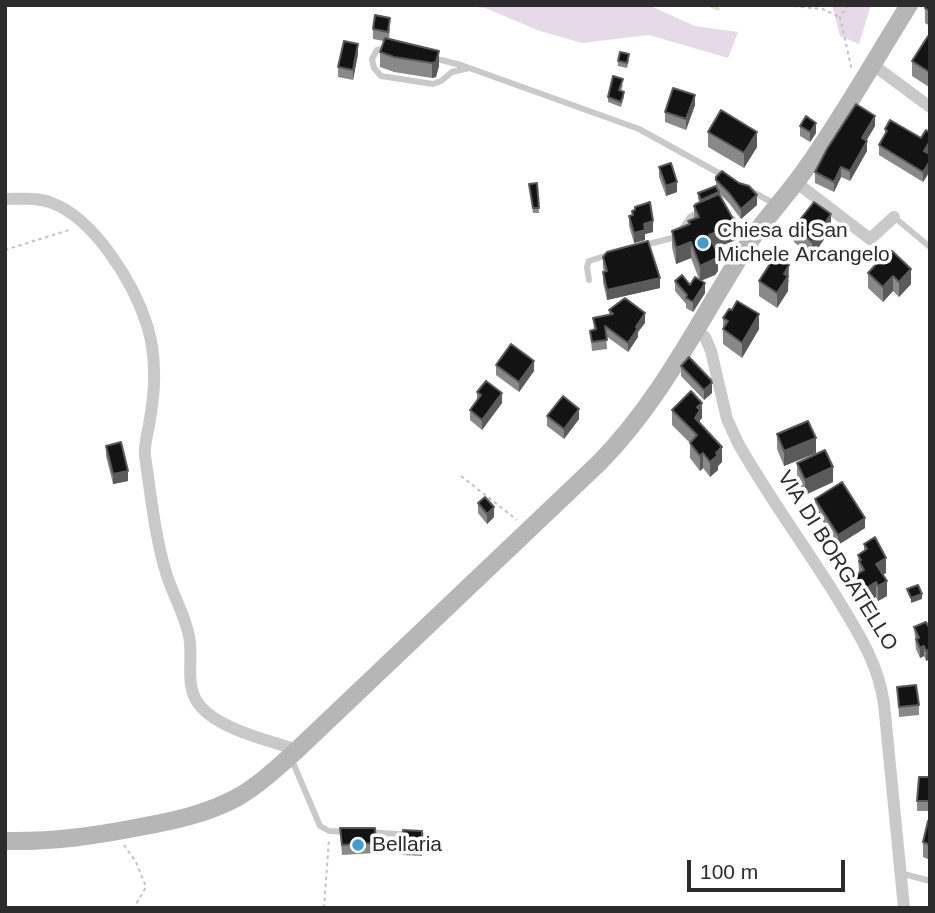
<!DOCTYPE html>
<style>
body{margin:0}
#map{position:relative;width:935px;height:913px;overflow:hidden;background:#fff;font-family:Helvetica,sans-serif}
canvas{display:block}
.frame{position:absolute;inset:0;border:7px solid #2c2c2c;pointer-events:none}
.scale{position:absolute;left:687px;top:860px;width:158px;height:32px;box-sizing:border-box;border:4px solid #2c2c2c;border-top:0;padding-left:9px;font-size:21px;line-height:24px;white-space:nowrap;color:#2c2c2c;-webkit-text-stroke:5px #fff;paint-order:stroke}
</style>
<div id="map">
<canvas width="935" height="913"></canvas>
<div class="frame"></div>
<div class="scale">100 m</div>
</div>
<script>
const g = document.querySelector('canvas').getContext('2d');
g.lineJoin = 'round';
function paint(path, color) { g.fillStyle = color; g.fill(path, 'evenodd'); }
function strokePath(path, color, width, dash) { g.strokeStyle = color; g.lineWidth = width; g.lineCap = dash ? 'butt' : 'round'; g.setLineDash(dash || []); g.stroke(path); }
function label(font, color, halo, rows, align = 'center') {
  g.font = font + ' Helvetica,sans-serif'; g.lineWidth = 7; g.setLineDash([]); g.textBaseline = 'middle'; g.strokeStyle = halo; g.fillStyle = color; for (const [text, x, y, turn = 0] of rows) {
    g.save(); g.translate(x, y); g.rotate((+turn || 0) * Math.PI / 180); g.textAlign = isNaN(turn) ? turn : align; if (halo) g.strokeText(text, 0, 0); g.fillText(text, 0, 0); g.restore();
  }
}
const green = new Path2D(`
 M459 5H648L695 26 738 32 728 58 649 35 582 43 540 31 485 8Z
 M832 5H871L859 44 840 36Z`);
const stream = new Path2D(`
 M709 5 718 9`);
const path = new Path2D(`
 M780 5 823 9 839 17
 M848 5 840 17 852 71
 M5 250 72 229
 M461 476 517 520
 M124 845 136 862 146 887 134 908
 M324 908 329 839`);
const service = new Path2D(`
 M388 48 377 50 372 59 374 68 381 76 433 84 441 81 452 72 469 68
 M433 58 461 65 639 129 726 177
 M751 191 775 204
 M894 217 930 247
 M733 219 746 243
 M641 246 676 237 690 217 701 211
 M589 280 587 267 589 261 611 254
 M291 758 320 826 329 831 349 832
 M367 832 427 836
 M900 873 930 881`);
const minor = new Path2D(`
 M872 64 930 107
 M797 183 870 239 894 217
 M5 199C21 199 37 197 52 203 95 219 134 284 147 325 152 341 154 357 154 372 155 390 152 408 149 425 147 435 144 446 145 456 151 496 155 538 167 576 174 597 185 615 189 636 194 660 183 687 201 707 221 730 269 740 297 750
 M695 330 705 337 711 351 727 419 738 443C770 500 809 551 842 606 861 637 879 667 884 704L904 908`);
const secondary = new Path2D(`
 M5 841C52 842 94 836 140 827 173 821 207 814 238 797 259 785 278 767 297 750L600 462C661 400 699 321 746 247 764 219 788 195 807 167 844 115 875 59 909 5`);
const wall = new Path2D(`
 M930 5V26L925 23V8Z
 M390 28 389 39 439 66 436 77 432 78 394 72 380 67V52L384 41 373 39V29Z
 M930 37 929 87 912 76V61Z
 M358 54 353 80 338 77V67Z
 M629 60 627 68 618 66V61Z
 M623 84 621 91 624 97 621 107 608 102V97Z
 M695 105 686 130 665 122V112Z
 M800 126 816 133 810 142 800 136Z
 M875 126 866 141 867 151 850 181 841 177 834 192 815 183V172Z
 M885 129 921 138 930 133V151L929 153 930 154V171L923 182 879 155V145L885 135Z
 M708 132 757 147 744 168 708 147Z
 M659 167 677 192 666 196 659 177Z
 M716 177 757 205 741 219 729 203 719 193 736 224V240L715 248 718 271 715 275 701 281 705 293 693 312 686 308V304L675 291V281L690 285 699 279 691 258 676 264 672 247V231L688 224V221L694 218V206L699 202 698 198V193L716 186Z
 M537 183 539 213H533L529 184Z
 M635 207 653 232 645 234V240L634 243 629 226V216L632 215V211L635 210Z
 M794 227 831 229 812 257 794 242Z
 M603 257 660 288 607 300 603 282V272H604L603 267Z
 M880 264 911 284 899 297 893 291 883 302 868 288V273Z
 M789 280 788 282V291L777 308 759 296V281Z
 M609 310 645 323 638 332V337L628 352 606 336 607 349 592 351 590 331 594 330 593 318 609 315Z
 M723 318 759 329 742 358 723 344Z
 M496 365 534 371 519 392 496 375Z
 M681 366 712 393 704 400 681 376Z
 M477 392 502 403 482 430 470 420V410L477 400Z
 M672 410 702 418 700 420V424L722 462 718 466V470L710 477 703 468 700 471 690 458V443L672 425Z
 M547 416 579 419 564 439 547 426Z
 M777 434 816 453 784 466 777 449Z
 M106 446 128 481 113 484 106 456Z
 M797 463 833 482 805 495 797 478Z
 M815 499 865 528 838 545 815 509Z
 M478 503 494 517 487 524 478 513Z
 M864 544 886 573 883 574 887 596 878 601 876 597 865 604 854 591V576L859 573 858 555 864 551Z
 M914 627 930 629V659L926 661 924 656 920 658 916 649Z
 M897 687 919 705V715L899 717Z
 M930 777V811H917V801Z
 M930 821V860L923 857V842Z
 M340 828 376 843V853L342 855Z
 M403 830 422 831V856L402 855Z`);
const shadedWall = new Path2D(`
 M358 44V54L353 80V70Z
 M439 51V66L436 77 432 78V63Z
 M695 95V105L686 130V119Z
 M875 116V126L862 148V138Z
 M816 123V133L810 142V132Z
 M757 132V147L744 168V153Z
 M867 141V151L850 181V171Z
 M930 141V151L924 161V151Z
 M930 161V171L923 182V172Z
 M841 167V177L834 192V182Z
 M677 182V192L666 196V186Z
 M757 195V205L741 219V209Z
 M831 214V229L812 257V242Z
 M653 221V232L645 234V240L634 243V233L644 224Z
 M736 224V240L709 250V235Z
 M691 242V258L676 264V248Z
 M718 255V271L715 275 700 281V266Z
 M789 265 788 291 777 308V293L784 274Z
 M911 269V284L899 297V282Z
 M893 276V291L883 302V287Z
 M660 278V288L607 300V290Z
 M705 283V293L693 312V302Z
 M645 313V323L638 332V337L628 352V343L636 327Z
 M759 314V329L742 358V343Z
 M534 361V371L519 392V382Z
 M712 383V393L704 400V390Z
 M502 393V403L482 430V420Z
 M702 403V418L700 420V425L695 418 697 407Z
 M579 409V419L564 439V429Z
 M816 438V453L784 466V451Z
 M722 447V462L718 466V470L710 477V462L716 453Z
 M703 453V468L700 471V456Z
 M833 467V482L805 495V480Z
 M128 471V481L113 484V474Z
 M494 507V517L487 524V514Z
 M865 518V528L838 545V535Z
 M886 558V573L876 579V564Z
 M887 581V596L878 601V586Z
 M876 582V597L865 604V589Z
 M922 594V599L911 603V598Z
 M924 646V656L920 658V648Z
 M930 649V659L926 661V651Z`);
const building = new Path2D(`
 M926 5H930V11L925 8Z
 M375 15 390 18 388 32 373 29Z
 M928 36 930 37 929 72 912 61Z
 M385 38 439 51 436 62 432 63 394 57 380 52Z
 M344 41 358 44 353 70 338 67Z
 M620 52 629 54 627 63 618 61Z
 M613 76 623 79 619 90 624 92 621 102 608 97Z
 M673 88 695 95 686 119 665 112Z
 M856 104 875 116 862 138 867 141 850 171 841 167 834 182 815 172 827 149Z
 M721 110 757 132 744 153 708 132Z
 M806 116 816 123 810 132 800 126Z
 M890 120 921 138 926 130 930 133V141L924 151 930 154V161L923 172 879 145 887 131 885 129Z
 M671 163 677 182 666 186 659 167Z
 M722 171 739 183 749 186 757 195 741 209 729 193 716 180V177Z
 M537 183 539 208H533L529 184Z
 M716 186 719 192 701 200 698 193Z
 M719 194 736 224 709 235 718 255 715 259 700 266 691 242 676 248 672 231 690 224 688 221 699 217 694 206 696 204Z
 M650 202 653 221 644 224 645 230 634 233 629 216 633 215 632 211 635 210V207Z
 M814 202 831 214 812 242 794 227Z
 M648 241 660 278 607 290 603 272 607 271 603 257 607 252Z
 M892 251 911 269 899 282 893 276 883 287 868 273 878 262 880 264Z
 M775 256 789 265 784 274 788 276 777 293 759 281Z
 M682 275 690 285 695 277 705 283 693 302 686 298 687 295 675 281Z
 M625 298 645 313 636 327 638 328 628 343 605 326 607 340 592 342 590 331 596 329 593 318 613 314 609 310Z
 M737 301 759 314 742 343 723 329 728 321 723 318 729 309 732 310Z
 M511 344 534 361 519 382 496 365Z
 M689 357 711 380 712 383 704 390 681 366Z
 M486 381 502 393 482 420 470 410 481 395 477 392Z
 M691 391 702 403 697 407 700 410 695 418 722 447 716 453 718 455 710 462 703 453 700 456 690 443 697 435 672 410Z
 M563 396 579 409 564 429 547 416Z
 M808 421 816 438 784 451 777 434Z
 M121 442 128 471 113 474 106 446Z
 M825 450 833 467 805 480 797 463Z
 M842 482 865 518 838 535 815 499Z
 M485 497 494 507 487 514 478 503Z
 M875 537 886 558 876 564 887 581 878 586 876 582 865 589 854 576 864 570 859 561 861 560 858 555 867 549 864 544Z
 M918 585 922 594 911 598 907 589Z
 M926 622 930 629V649L926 651 924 646 920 648 916 639 919 638 914 627Z
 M916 685 919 705 899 707 897 687Z
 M919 777H930V801H917Z
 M928 821H930V845L923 842Z
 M340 828H375L376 843 342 845Z
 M403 830 422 831V846L402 845Z`);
const markers = [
 [703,243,7,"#409dd0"],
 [358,845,7,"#409dd0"]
];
const poiNames = [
 ["Chiesa di San",717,231],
 ["Michele Arcangelo",717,255],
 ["Bellaria",372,845]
];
const streetNames = [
 ["VIA DI BORGATELLO",837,561,58]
];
paint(green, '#e6dae8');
strokePath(stream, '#e6e1c8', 3.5);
strokePath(path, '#c3c3c3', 2, [3.5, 3.5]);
strokePath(service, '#c9c9c9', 6);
strokePath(minor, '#c9c9c9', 12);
strokePath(secondary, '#b6b6b6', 18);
paint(wall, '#898989');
paint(shadedWall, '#5a5a5a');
paint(building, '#131313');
strokePath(building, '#5a5a5a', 2);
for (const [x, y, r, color] of markers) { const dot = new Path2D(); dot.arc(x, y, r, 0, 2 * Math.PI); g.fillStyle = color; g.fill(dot); strokePath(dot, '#fff', 2.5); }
label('21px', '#2c2c2c', '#fff', poiNames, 'left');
label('21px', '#2c2c2c', '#fff', streetNames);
</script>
